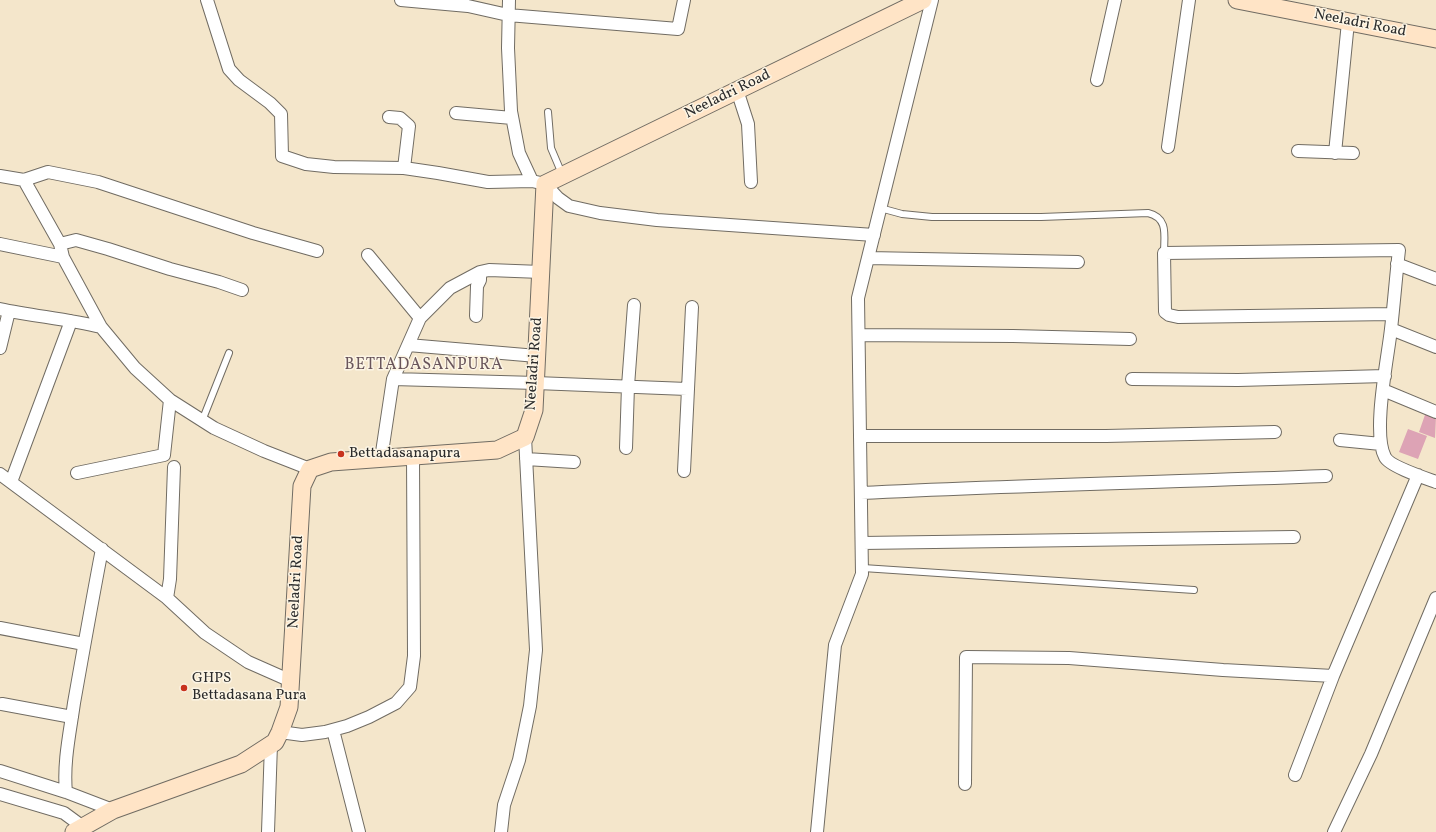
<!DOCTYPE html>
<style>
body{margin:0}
canvas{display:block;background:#f4e6cb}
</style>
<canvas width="1436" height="832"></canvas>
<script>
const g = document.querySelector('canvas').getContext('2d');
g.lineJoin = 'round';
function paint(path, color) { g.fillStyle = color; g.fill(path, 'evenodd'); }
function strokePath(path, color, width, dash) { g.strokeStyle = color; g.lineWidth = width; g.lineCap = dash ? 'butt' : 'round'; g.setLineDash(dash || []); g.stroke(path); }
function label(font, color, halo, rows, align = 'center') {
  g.font = font + ' Vollkorn,serif'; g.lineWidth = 3; g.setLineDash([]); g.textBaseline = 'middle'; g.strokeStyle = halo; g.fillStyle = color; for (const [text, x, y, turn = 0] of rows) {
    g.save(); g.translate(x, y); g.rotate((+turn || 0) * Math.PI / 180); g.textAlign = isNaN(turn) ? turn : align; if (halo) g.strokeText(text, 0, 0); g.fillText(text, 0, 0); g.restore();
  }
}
const building = new Path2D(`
 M1426 412 1436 416 1435 438 1419 432Z
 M1408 429 1427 436 1418 459 1399 452Z`);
const lane = new Path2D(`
 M548 112 551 148 562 174
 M880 208 902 214 932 217H1041L1148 213C1169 218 1164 236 1164 253
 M202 421 229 353
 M863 568 1194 590`);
const street = new Path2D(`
 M207 0 229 69 239 80 270 103 281 114 282 156 306 164 334 167 404 168 438 173 488 182 532 181 545 184 558 198 569 206 600 213 657 220 874 235
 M401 0 468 6 508 15 678 29 684 0
 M509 0 508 48 511 111 519 153 532 181
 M1097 80 1115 0
 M737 90 748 124 751 182
 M456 113 512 118
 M389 117 400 118 409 126 404 168
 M1168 147 1189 0
 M1298 151 1353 153
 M1335 153 1348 22
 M0 176 24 180 48 172 98 182 253 233 317 251
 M24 180 60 244 63 257 101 327 135 368 170 400 214 428 264 451 310 469
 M0 244 63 257
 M60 244 76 240 108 249 170 269 219 282 242 290
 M368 255 420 318
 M868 258 1078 262
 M1397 264 1436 279
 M0 309C33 316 67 319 101 327
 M1392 314 1178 317 1169 315 1165 312 1164 253 1399 250C1396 276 1394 303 1391 329 1388 357 1372 433 1385 457 1389 466 1425 478 1436 482
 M476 316 477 286 480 280V272
 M1391 329 1436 347
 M859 335 1013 336 1130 339
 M408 345 537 356
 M0 348 9 311
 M393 379 420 318 450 288 480 272 489 270 541 272
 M1132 379 1238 380 1385 376
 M1383 390 1436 412
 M860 436H1106L1275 432
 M1340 440 1381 444
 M626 448 628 386 634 305
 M381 459 393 379 536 383 687 389
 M526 459 574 462
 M684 471 692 307
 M77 473 164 455 170 400
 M0 474 167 598 205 633 248 662 291 681
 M11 482 71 321
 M861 493C1016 485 1171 482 1326 476
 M862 543 1294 537
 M167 598 170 579 174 467
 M0 628 84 644
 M2 704 72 717
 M333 730 359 832
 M280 732 302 735 325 732 347 726 369 717 396 703 410 687 414 656 413 456
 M0 771 66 792 113 810
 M1295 775 1333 676 1418 475
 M965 784 966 657 1069 658 1223 670 1333 676
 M66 792C63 763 70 732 74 703 83 652 92 601 102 549
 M0 794 64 813 83 827
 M268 832 271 744
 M501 832 504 805 519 760 530 706 536 650 525 437
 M817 832 835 645 862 574 858 298 932 0
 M1334 832 1371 754 1436 598`);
const secondary = new Path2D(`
 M1237 0 1436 39
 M74 832 113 810 241 764 275 742 280 732 289 707 302 486 310 469 331 462 497 450 525 437 534 410 545 184 923 0`);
const markers = [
 [341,454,4,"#c8321e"],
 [184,688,4,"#c8321e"]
];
const streetNames = [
 ["Neeladri Road",1360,24,11],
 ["Neeladri Road",728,95,-26],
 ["Neeladri Road",535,364,-86],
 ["Neeladri Road",297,582,-87]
];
const poiNames = [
 ["Bettadasanapura",349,454],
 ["GHPS",192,679],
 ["Bettadasana Pura",192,696]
];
const neighbourhoodNames = [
 ["BETTADASANPURA",424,366]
];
paint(building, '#dda3b5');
strokePath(lane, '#716c63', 8);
strokePath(street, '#716c63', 14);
strokePath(secondary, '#716c63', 19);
strokePath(lane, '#fff', 6);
strokePath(street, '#fff', 12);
strokePath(secondary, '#ffe4c6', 17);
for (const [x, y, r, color] of markers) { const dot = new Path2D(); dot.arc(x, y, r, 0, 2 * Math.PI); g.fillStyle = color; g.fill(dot); strokePath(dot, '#fcf5e5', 1.5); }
label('15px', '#2b2b2b', '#fcf5e5', streetNames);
label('15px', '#2b2b2b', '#fcf5e5', poiNames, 'left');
g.letterSpacing = '1px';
label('16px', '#69555b', '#fcf5e5', neighbourhoodNames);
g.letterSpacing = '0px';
</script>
